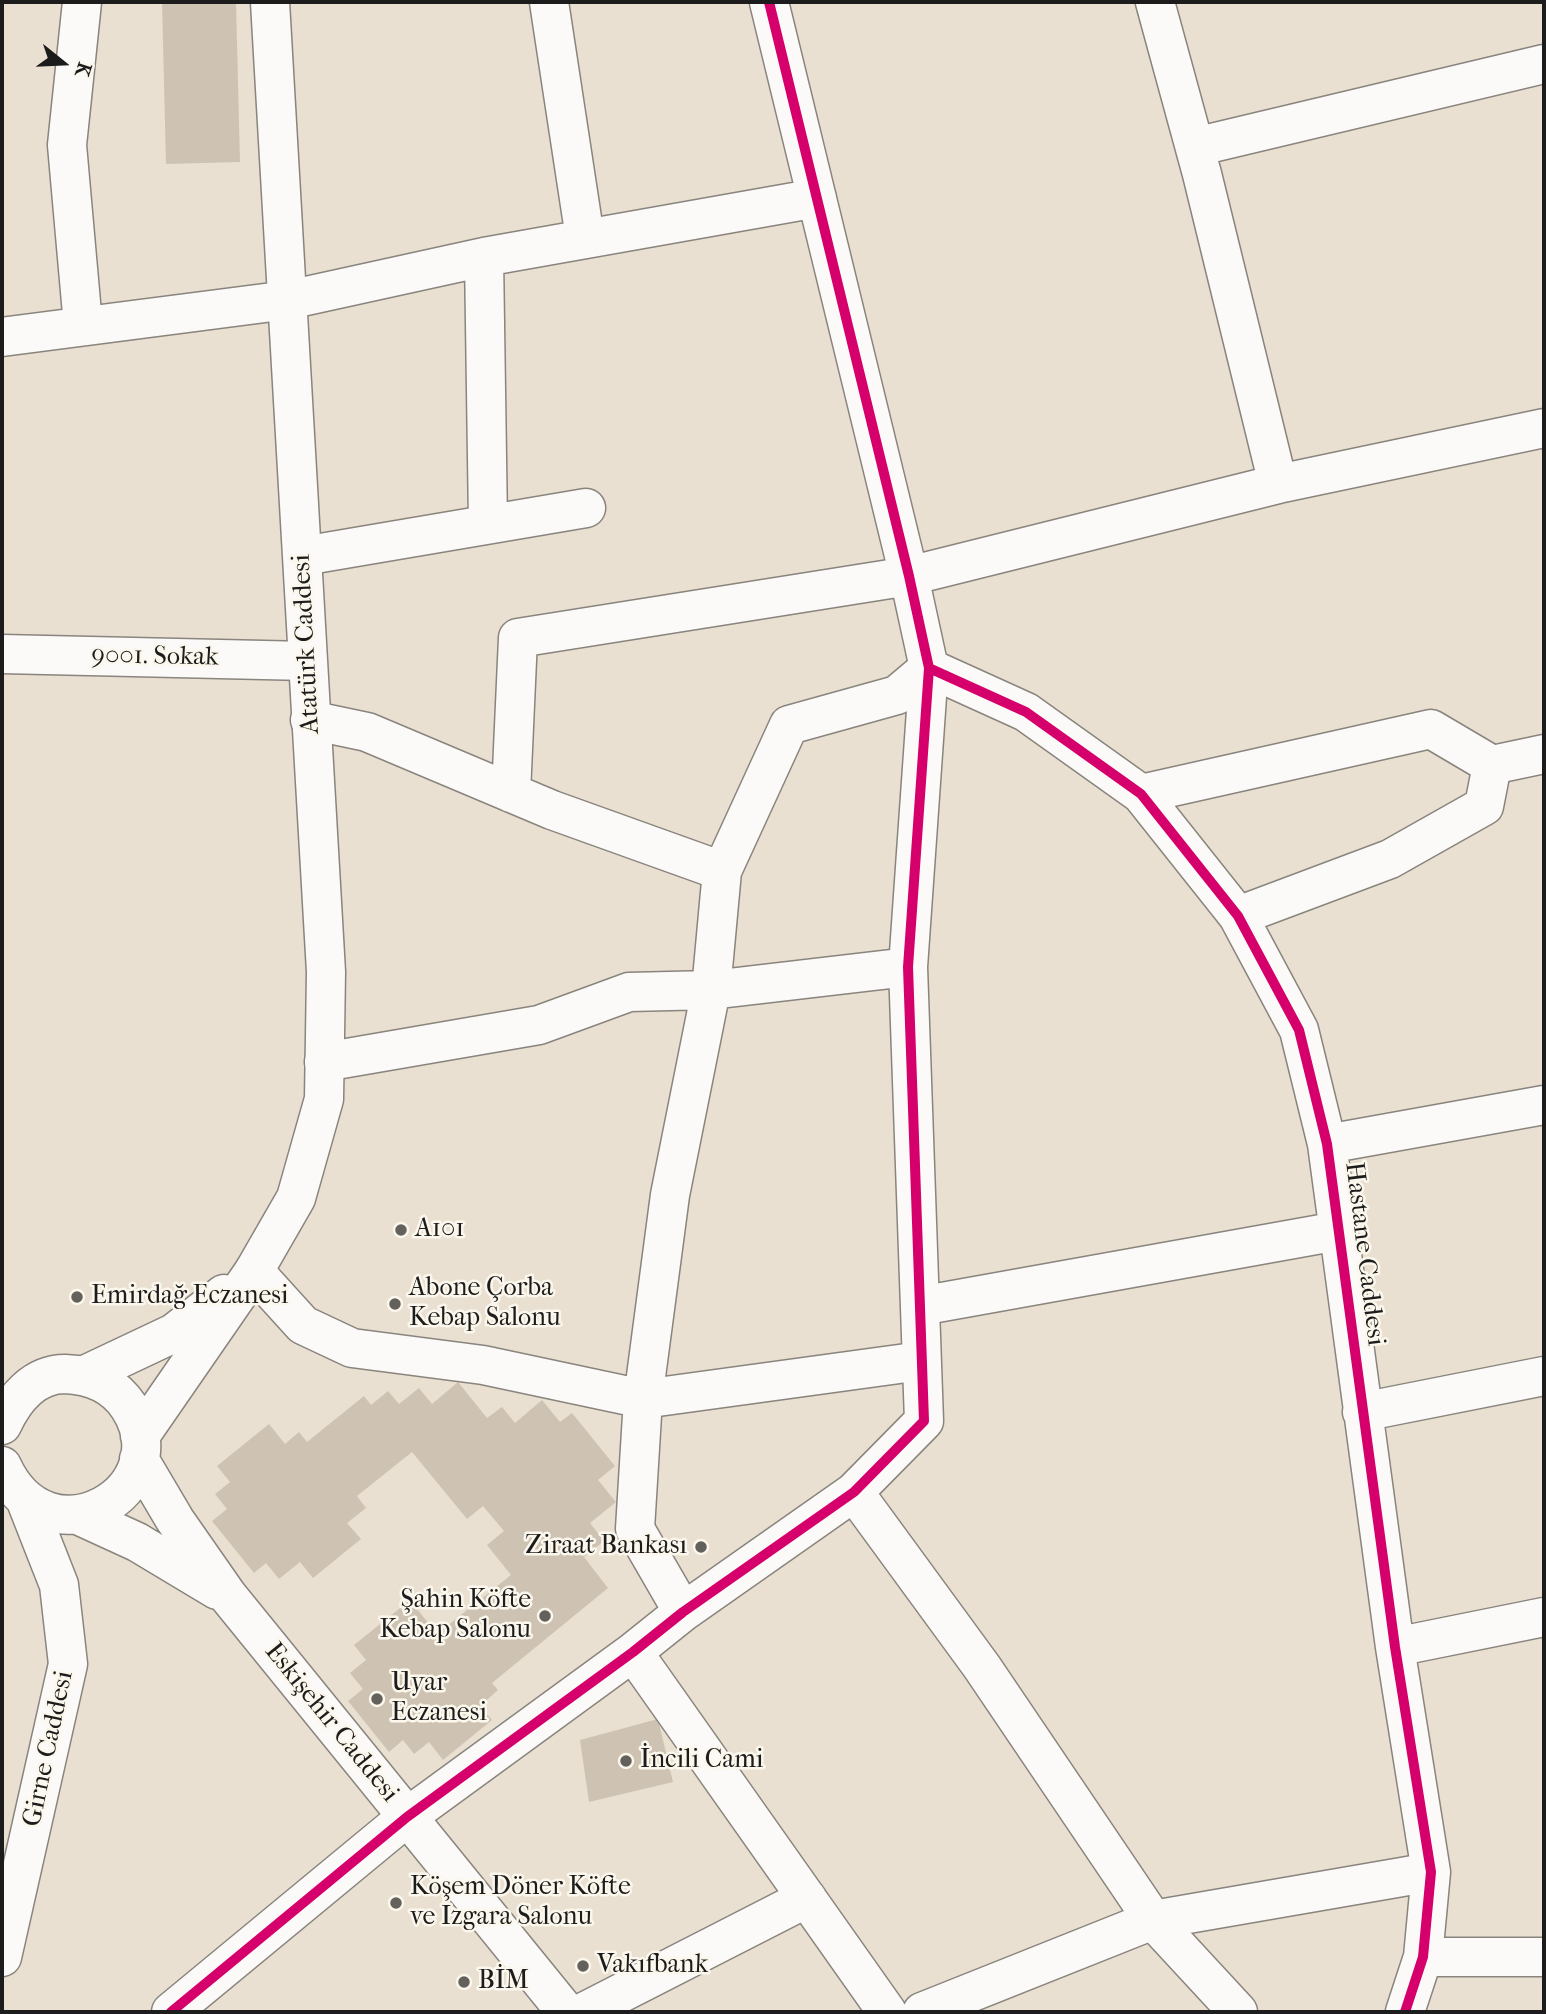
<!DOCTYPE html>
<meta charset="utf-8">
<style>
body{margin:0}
#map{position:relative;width:1546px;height:2014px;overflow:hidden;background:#e9e0d2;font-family:"IM FELL French Canon",serif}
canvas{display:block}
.frame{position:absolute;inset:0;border:4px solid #1c1c1c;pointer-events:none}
.north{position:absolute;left:28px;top:28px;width:70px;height:70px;-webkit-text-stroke:5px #fbf7ec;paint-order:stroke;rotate:108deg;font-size:19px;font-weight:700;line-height:28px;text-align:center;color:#1c1c1c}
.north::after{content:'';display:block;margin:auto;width:24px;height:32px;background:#1c1c1c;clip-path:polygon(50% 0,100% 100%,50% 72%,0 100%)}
</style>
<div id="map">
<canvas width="1546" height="2014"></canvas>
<div class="frame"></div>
<div class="north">K</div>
</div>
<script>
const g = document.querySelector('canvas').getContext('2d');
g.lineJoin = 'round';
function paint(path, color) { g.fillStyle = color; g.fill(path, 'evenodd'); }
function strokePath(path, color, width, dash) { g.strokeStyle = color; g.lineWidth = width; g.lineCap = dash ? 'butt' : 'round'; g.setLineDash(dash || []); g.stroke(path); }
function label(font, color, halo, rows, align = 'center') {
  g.font = font + ' "IM FELL French Canon",serif'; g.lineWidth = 5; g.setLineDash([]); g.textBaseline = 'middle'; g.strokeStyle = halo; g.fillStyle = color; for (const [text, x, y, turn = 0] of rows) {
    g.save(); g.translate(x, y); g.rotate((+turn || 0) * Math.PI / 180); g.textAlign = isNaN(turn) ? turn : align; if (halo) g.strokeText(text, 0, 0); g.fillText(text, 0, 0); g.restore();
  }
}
const building = new Path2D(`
 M162 2H236L240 162 166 164Z
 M458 1382 487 1418 502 1407 515 1423 542 1400 560 1422 572 1413 615 1466 598 1480 616 1502 590 1523 604 1541 584 1557 608 1588 492 1683 498 1690 480 1706 492 1720 443 1760 429 1742 414 1754 403 1740 389 1752 348 1701 363 1689 350 1673 366 1660 354 1645 410 1600 437 1634 511 1575 487 1545 504 1531 483 1506 467 1519 412 1452 357 1496 366 1508 347 1523 361 1539 313 1578 300 1562 279 1579 266 1563 254 1573 212 1521 227 1509 215 1494 230 1482 217 1466 269 1424 285 1444 299 1432 307 1442 364 1396 371 1405 388 1391 399 1404 419 1388 432 1404Z
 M658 1719 673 1782 589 1802 580 1740Z`);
const street = new Path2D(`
 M82 2 67 145 83 325
 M549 2 585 238
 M1155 2 1202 174 1278 484
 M1195 147 1544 64
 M484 257 488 524
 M2 337 288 300 484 257 817 198
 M303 556 586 508
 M2 654 307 661
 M929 668 1026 712 1141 794 1238 916 1299 1030 1327 1144 1395 1647 1431 1872 1423 1957 1405 2012
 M310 720 367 732 552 810 722 871 711 990 629 992 539 1025 324 1062
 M511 793 518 638 909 576 1278 484 1544 428
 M1141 794 1431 729 1492 765
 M722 871 789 725 897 695 929 668
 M1238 916 1390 859 1484 806 1492 765 1544 754
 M1327 1144 1544 1105
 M254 1271 303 1325 352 1348 483 1365 643 1399 921 1361
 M920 1306 1338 1231
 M1362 1412 1544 1376
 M854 1492 982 1667 1153 1920 1238 2012
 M683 1612 635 1529 643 1399 670 1195 711 990 908 967
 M1395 1647 1544 1617
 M633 1652 887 2012
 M1423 1957H1544
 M171 2012 407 1817 633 1652 683 1612 854 1492 924 1421 908 967 929 668 909 576 769 2
 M584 2012 807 1898
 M922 2012 1153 1920 1431 1872`);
const secondary = new Path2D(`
 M85 1375 174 1333 224 1294
 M2 1425C14 1399 34 1374 65 1374 91 1375 114 1384 129 1407 182 1489 49 1569 2 1466
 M140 1436 254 1271 296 1198 324 1099 326 972 270 2
 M139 1459 175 1520 228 1596 566 2012
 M78 1515 137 1542 217 1590
 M2 1957 68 1664 59 1585 26 1501`);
const cycleway = new Path2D(`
 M929 668 1026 712 1141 794 1238 916 1299 1030 1327 1144 1395 1647 1431 1872 1423 1957 1405 2012
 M171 2012 407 1817 633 1652 683 1612 854 1492 924 1421 908 967 929 668 909 576 769 2`);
const markers = [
 [401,1230,7,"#64615c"],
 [77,1297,7,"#64615c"],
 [395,1304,7,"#64615c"],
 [701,1547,7,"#64615c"],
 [545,1616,7,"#64615c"],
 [377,1699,7,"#64615c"],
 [626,1761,7,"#64615c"],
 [396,1903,7,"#64615c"],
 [583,1966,7,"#64615c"],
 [464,1982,7,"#64615c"]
];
const streetNames = [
 ["Atatürk Caddesi",307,644,-93],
 ["9001. Sokak",155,657,1],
 ["Hastane Caddesi",1364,1254,83],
 ["Eskişehir Caddesi",331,1723,51],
 ["Girne Caddesi",49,1749,-78]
];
const poiNames = [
 ["A101",415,1230],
 ["Abone Çorba",409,1289],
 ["Kebap Salonu",409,1319],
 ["Emirdağ Eczanesi",91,1297],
 ["Ziraat Bankası",687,1547,"right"],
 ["Şahin Köfte",531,1601,"right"],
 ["Kebap Salonu",531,1631,"right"],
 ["Uyar",391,1684],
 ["Eczanesi",391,1714],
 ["İncili Cami",640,1761],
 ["Köşem Döner Köfte",410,1888],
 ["ve Izgara Salonu",410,1918],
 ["Vakıfbank",597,1966],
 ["BİM",478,1982]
];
paint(building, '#cec3b3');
strokePath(street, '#89847d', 41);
strokePath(secondary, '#89847d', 41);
strokePath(street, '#fcfaf8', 38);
strokePath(secondary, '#fcfaf8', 38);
strokePath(cycleway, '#d6006c', 10);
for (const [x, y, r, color] of markers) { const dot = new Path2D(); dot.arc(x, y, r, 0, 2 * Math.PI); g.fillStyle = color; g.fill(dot); strokePath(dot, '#fbf7ec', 2.5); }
label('26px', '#1c1c1c', '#fbf7ec', streetNames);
label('26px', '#1c1c1c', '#fbf7ec', poiNames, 'left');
</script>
